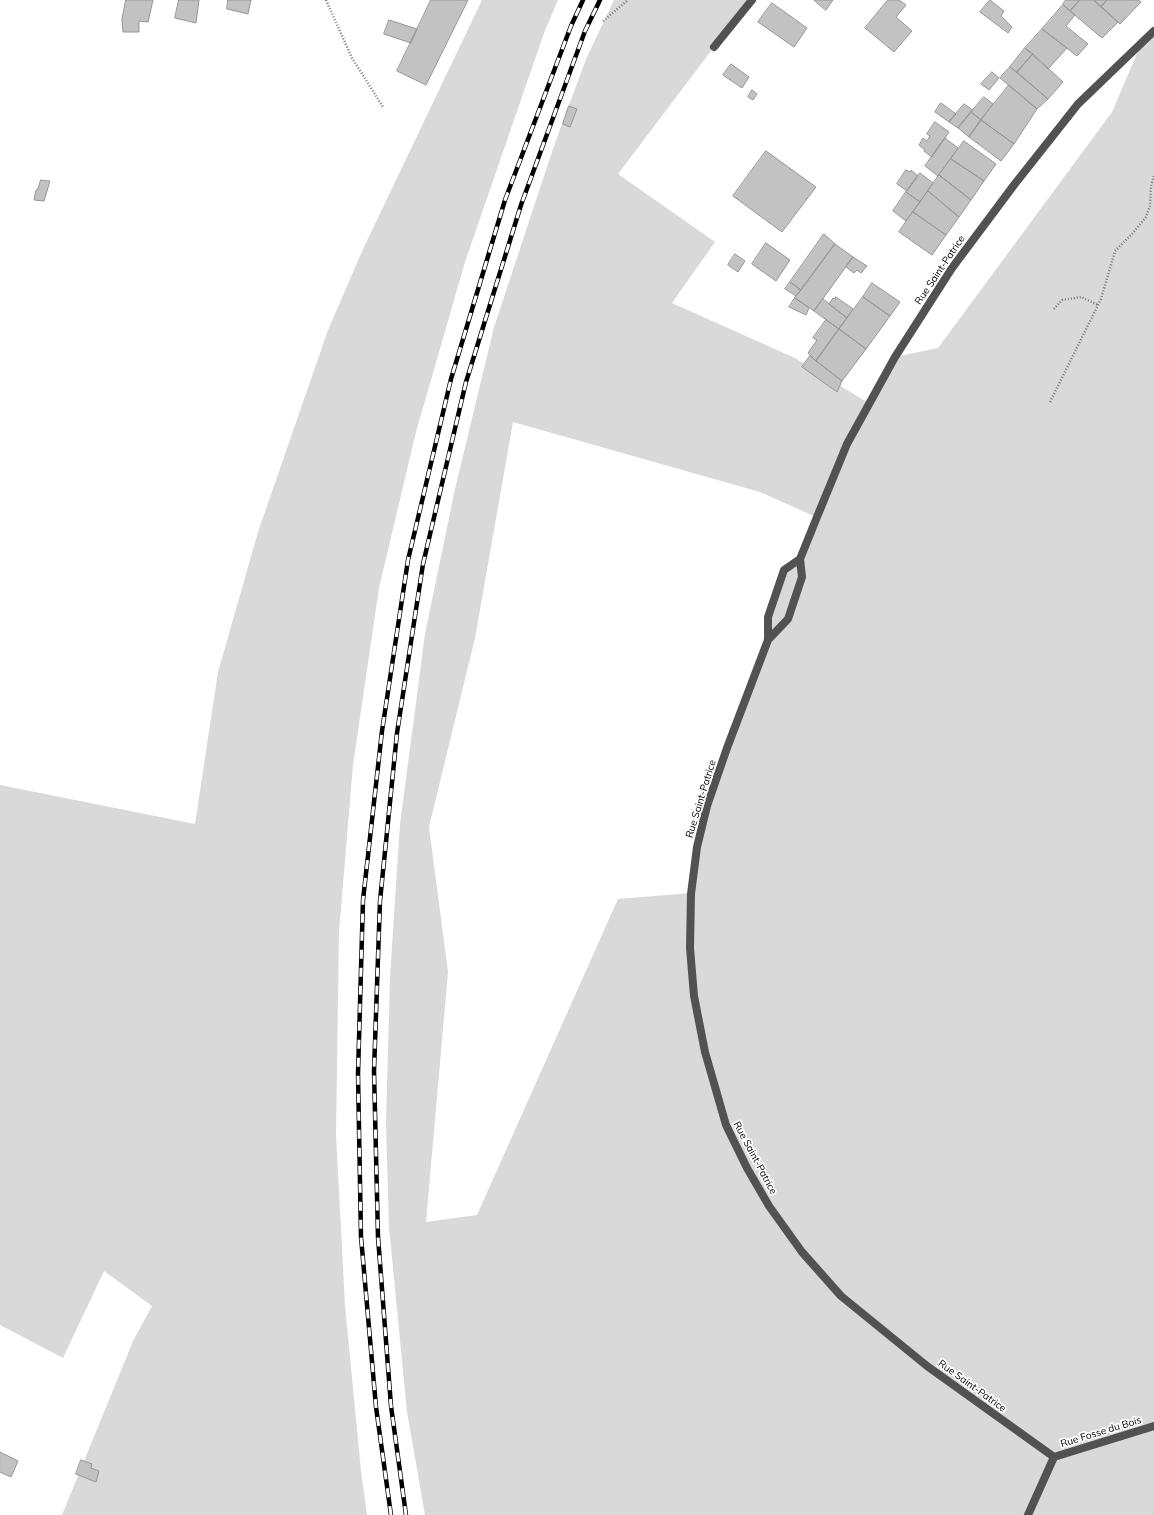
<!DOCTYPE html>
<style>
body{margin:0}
canvas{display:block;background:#fff}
</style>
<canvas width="1154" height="1515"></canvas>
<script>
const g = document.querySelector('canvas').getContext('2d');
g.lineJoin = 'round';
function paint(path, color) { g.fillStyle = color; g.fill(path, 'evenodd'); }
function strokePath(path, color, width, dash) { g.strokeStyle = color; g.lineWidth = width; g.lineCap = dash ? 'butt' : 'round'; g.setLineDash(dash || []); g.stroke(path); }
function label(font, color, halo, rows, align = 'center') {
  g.font = font + ' Mulish,sans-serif'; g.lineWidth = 3.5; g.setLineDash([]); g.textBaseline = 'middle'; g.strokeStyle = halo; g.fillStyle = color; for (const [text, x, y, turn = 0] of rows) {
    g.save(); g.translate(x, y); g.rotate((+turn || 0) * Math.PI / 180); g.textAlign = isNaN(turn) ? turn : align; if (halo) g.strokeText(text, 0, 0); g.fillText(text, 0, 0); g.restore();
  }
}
const green = new Path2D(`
 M482 0H558L544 33 465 262 416 432 379 588 353 765 339 932 336 1134 345 1305 361 1471 367 1515H62L133 1341 152 1306 104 1271 63 1358 0 1325V785L195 824 218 672 258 532 328 330 363 249Z
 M614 0H752L714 47 618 174 715 242 672 303 795 358 870 404 895 357 938 348 1112 112 1141 44 1154 31V1515H425L407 1412 389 1227 386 1122 390 977 400 824 425 634 455 489 494 327 555 143 586 59ZM513 422 760 492 816 517 800 559 784 570 768 617V640L707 806 691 893 618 899 477 1215 426 1222 448 972 429 827 475 638Z`);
const building = new Path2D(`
 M126 0H153L148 22 139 21V32H123L122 19Z
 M179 0H199L196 23 175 18Z
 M228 0H251L248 14 227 9Z
 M431 0H468L426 85 397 71Z
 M814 0H833L826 10Z
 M888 0H899L906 5 896 17 912 31 894 52 865 28Z
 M990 0 1004 11 1001 16 1012 27 1008 33 980 12Z
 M1066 0H1080L1070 11 1063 4Z
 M1080 0H1094L1118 22 1102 38 1070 11Z
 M1094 0H1107L1101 7Z
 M1107 0H1138L1141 2 1120 24 1101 7Z
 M772 3 807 28 794 47 758 22Z
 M1063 5 1075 15 1066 26 1088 44 1077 56 1042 29Z
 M389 20 417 29 411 43 384 34Z
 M1042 29 1067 48 1048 69 1025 48Z
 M1025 48 1033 54 1017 72 1010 67Z
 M1033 54 1063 82 1048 99 1017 72Z
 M731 64 749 77 742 88 723 75Z
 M1010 67 1048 99 1037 109 1000 78Z
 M992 72 999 78 989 90 981 84Z
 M1009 85 1037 109 1014 144 981 120Z
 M752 90 757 94 753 100 748 97Z
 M984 97 993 104 981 120 971 112Z
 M941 103 956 114 949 122 935 112Z
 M964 104 973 110 958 128 949 122Z
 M569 106 577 109 570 127 563 124Z
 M971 112 981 120 969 137 958 128Z
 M981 120 1014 144 1001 161 969 137Z
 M935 122 949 132 932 157 924 151 925 150 919 145 923 138 927 141 930 136 927 134Z
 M945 138 958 148 938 176 925 166Z
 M964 141 996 164 984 181 951 159Z
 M766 151 816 187 782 232 733 196Z
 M951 159 984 181 971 200 939 175Z
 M906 170 910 172 911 170 918 176 907 191 897 184Z
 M920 173 933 183 920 202 906 192Z
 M939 175 971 200 959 217 928 191Z
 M41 180 50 181 44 201 34 200 36 190H37Z
 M928 191 959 217 946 235 913 212Z
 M906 192 920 202 906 221 893 211Z
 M913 212 946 235 932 255 899 232Z
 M824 234 835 244 801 290 790 282Z
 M766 243 790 260 776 281 752 264Z
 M835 244 853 257 814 311 795 298Z
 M735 254 745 261 738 272 728 265Z
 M853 257 867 266 861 273 857 270 854 273 846 267Z
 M790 282 801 290 796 296 785 289Z
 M872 283 900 302 890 316 863 297Z
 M836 297 853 309 847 318 829 304 833 298 835 299Z
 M863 297 890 316 866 349 839 329Z
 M795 298 809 308 806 315 789 307Z
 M823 299 847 318 839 329 814 311Z
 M826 320 839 329 816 361 808 353 817 340 813 338Z
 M839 329 866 349 842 381 816 361Z
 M810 356 842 381 837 392 802 367Z
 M0 1452 18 1461 11 1477 0 1472Z
 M81 1460 92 1464 91 1468 99 1471 96 1482 76 1474Z`);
const path = new Path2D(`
 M326 0 352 58 383 107
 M603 21 628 0
 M1054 309 1062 300 1081 297 1098 305
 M1050 402 1101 299 1115 251 1132 234 1146 217 1150 206 1151 186 1154 176`);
const minor = new Path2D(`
 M714 47 752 0
 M800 559 784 570 768 617V640L727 748 707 806 697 847 691 894 690 948 694 996 705 1052 726 1125 747 1168 769 1206 802 1252 841 1296 927 1366 1054 1457
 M768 640 788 619 802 577 800 559 817 517 847 444 895 357 952 268 1014 185 1078 104 1154 31
 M1054 1457 1154 1426
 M1028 1515 1054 1457`);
const rail = new Path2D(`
 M391 1515 376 1407 361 1237 358 1074 363 900 382 731 408 560 451 379 505 200 571 26 583 0
 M406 1515 391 1406 378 1237 374 1071 380 901 397 733 423 564 466 382 521 205 585 31 600 0`);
const streetNames = [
 ["Rue Saint-Patrice",940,270,-56],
 ["Rue Saint-Patrice",701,799,-73],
 ["Rue Saint-Patrice",755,1158,62],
 ["Rue Saint-Patrice",972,1386,36],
 ["Rue Fosse du Bois",1101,1432,-17]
];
paint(green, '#d9d9d9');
paint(building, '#c2c2c2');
strokePath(building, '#969696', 1);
strokePath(path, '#747474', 2.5, [1, 2]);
strokePath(minor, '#525252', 8);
strokePath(rail, '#000', 4.5);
strokePath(rail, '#fff', 3, [9]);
label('10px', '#000', '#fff', streetNames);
</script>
